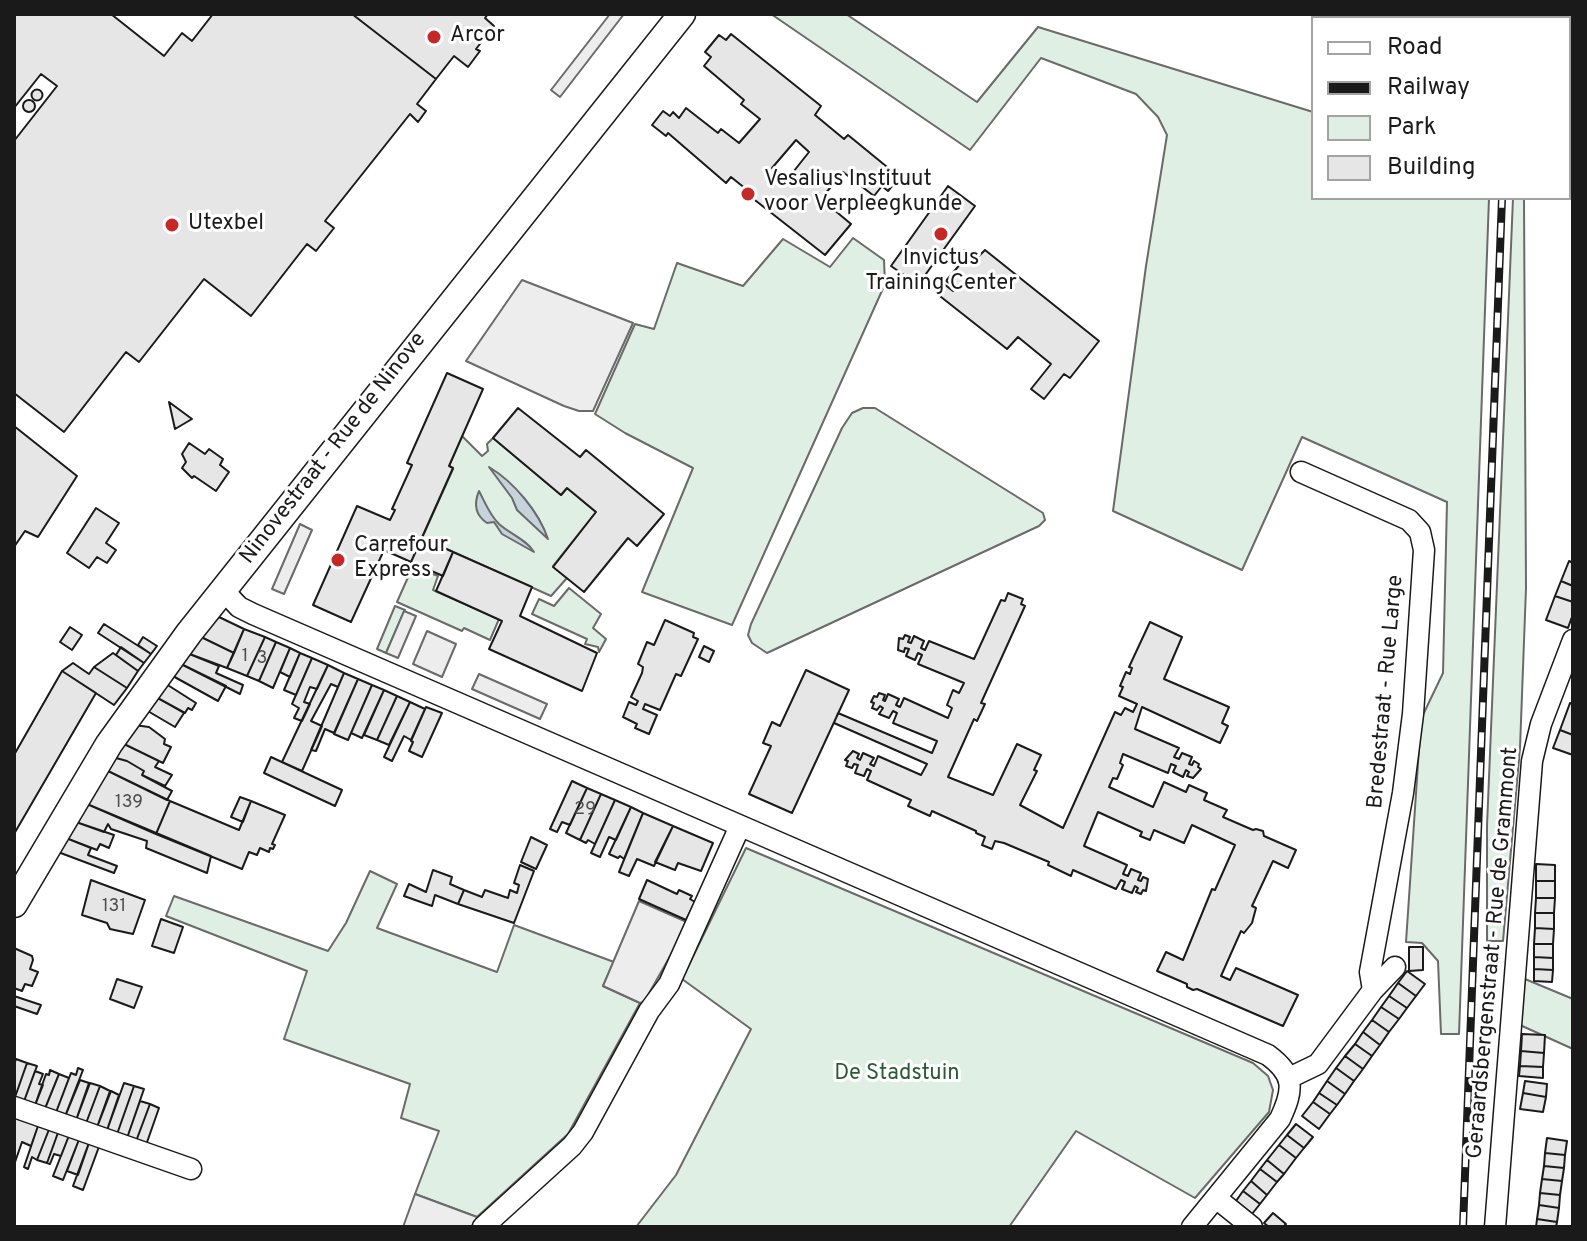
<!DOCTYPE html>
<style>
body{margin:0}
#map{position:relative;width:1587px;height:1241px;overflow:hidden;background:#fff;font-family:Overpass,sans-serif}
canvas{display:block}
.frame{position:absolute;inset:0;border:16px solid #1a1a1a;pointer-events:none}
.legend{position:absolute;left:1311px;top:16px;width:260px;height:184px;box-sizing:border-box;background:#fff;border:2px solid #a3a3a3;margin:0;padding:10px 14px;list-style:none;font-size:24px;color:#1a1a1a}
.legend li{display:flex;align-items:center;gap:16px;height:40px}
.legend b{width:40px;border:2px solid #a3a3a3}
</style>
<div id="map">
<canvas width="1587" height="1241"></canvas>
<div class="frame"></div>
<ul class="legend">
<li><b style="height:10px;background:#fff"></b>Road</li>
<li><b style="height:10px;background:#1a1a1a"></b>Railway</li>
<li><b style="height:22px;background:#e0efe3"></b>Park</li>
<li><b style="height:22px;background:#e6e6e6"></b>Building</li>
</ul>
</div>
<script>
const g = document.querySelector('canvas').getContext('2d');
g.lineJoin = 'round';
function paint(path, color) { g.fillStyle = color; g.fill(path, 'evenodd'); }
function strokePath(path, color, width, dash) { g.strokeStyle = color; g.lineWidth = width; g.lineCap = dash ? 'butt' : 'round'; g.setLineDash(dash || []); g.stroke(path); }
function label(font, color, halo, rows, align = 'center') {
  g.font = font + ' Overpass,sans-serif'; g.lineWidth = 6; g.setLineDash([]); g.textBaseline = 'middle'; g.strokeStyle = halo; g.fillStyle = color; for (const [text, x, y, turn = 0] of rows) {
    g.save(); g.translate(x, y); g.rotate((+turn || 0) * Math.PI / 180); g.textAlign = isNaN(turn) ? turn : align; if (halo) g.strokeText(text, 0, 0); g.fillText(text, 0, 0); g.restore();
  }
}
const green = new Path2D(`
 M771 14H846L977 102 1038 27 1313 112V198H1489L1459 1034H1441L1438 961 1422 943 1406 942 1421 719 1443 673 1447 502 1302 437 1242 570 1113 511 1146 266 1167 135 1158 117 1136 94 1041 58 970 150Z
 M1513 198H1524L1526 588 1520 748 1503 941H1487V826Z
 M853 238 884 260 885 284 732 625 642 592 693 468 625 433 595 414 635 324 654 329 677 263 743 286 783 239 830 267Z
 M863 408H875L1043 513 1045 520 1039 526 767 653 752 643 748 635 751 624 842 428 852 413Z
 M462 436 482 456 488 451 487 444 493 438 561 495 567 488 596 512 553 566 567 578 551 596 422 538 453 469 449 466Z
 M413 566 438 576 433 590 499 619 490 640 464 628 462 631 397 602Z
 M569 588 601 614 593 628 606 639 599 652 598 647 585 644 587 639 532 614 539 599 554 606Z
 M395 606 405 610 386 653 377 649Z
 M746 848 1253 1063 1268 1076 1273 1090 1269 1112 1195 1198 1076 1131 1009 1227H636L676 1175 751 1029 682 979Z
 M370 871 397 884 377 928 497 972 514 925 614 962 603 986 640 1003 568 1134 477 1217 415 1194 439 1131 401 1118 410 1084 284 1039 307 971 166 916 174 896 328 951 346 923Z
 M1525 979 1573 999V1049L1520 1025Z`);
const parking = new Path2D(`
 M610 14H624L560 97 551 90Z
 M522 280 633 323 593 411H579L564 406 466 361Z
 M300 524 312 530 284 594 272 589Z
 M404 611 416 616 398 658 386 653Z
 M427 631 456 644 442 677 413 664Z
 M479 674 547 704 540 719 472 689Z
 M639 901 689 923 648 995V1001L640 1003 603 986Z
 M415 1194 477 1217 476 1220 471 1227H403Z`);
const water = new Path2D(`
 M489 467C514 482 539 512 548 539L517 510 512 498Z
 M479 491C485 502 489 514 499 524 510 534 527 540 534 552L502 534 494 522 487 523C475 515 474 503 479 491Z`);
const building = new Path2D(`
 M14 14H111L164 56 182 33 192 41 213 14H352L436 79 417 104 426 111 418 122 410 114 325 221 334 228 316 251 307 244 251 316 204 279 139 362 126 352 64 432 14 393V141L57 86 41 74 14 108Z
 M352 14H488L485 18 494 26 476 49 480 51 468 67 454 56 436 79Z
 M731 34 821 106 815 115 844 139 848 135 892 171 895 168 902 174 888 191 882 186 874 196 843 172 821 199 851 224 825 255 751 197 744 191 746 189 731 177 726 183 668 133 666 136 652 125 663 111 670 116 673 112 679 118 686 108 718 133 721 129 739 143 760 119 741 104 744 100 704 66 711 57 705 52 719 35 726 40ZM796 140 809 152 786 181 772 168Z
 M31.5 95a5.5 5.5 0 1 1 11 0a5.5 5.5 0 1 1-11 0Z
 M23 106a6 6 0 1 1 12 0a6 6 0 1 1-12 0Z
 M948 186 975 206 918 285 891 266Z
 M964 250 976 259 985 250 1099 341 1070 378 1064 374 1044 399 1031 389 1051 364 1018 337 1007 349 936 293 944 284 953 291 956 288 946 281 961 263 957 259Z
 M447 373 483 389 449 466 453 468 411 562 384 550 351 622 313 605 357 506 390 520 395 510 392 509 412 465 407 463Z
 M169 402 192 419 175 429Z
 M518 408 580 457 586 450 664 514 637 546 628 538 584 592 553 567 596 512 567 488 561 495 493 438Z
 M14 426 77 476 38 537 25 531 14 547Z
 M189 443 205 454 209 449 223 459 220 465 229 472 216 491 194 476 192 478 182 468 186 462 182 454Z
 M96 508 119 523 106 543 116 550 107 563 97 557 89 568 67 553Z
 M422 538 453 552 443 576 411 562Z
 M453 552 532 587 520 616 597 653 582 691 489 649 502 621 436 591Z
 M1569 561 1573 563V586L1561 581Z
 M1561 581 1573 586V602L1555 596Z
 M1008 593 1023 599 1021 604 1025 606 981 703 985 704 977 721 974 719 948 777 993 795 1017 744 1041 755 1034 770 1037 771 1020 805 1063 828 1115 712 1121 715 1125 708 1133 712 1137 704 1119 696 1123 687 1120 686 1126 672 1130 674 1132 668 1129 667 1150 622 1182 637 1164 679 1229 707 1222 723 1228 726 1220 743 1142 707 1135 729 1179 748 1174 757 1179 759 1182 753 1192 757 1189 764 1192 765 1194 761 1199 764 1198 767 1201 769 1193 778 1187 776 1189 772 1186 770 1183 777 1173 772 1176 766 1171 764 1168 773 1123 754 1120 763 1123 765 1117 779 1113 778 1109 787 1153 807 1164 782 1186 792 1189 785 1207 793 1204 800 1227 810 1223 817 1253 830 1256 829 1263 831 1264 836 1296 850 1288 868 1273 861 1252 906 1256 908 1252 923 1244 933 1241 931 1221 976 1230 980 1236 968 1298 995 1283 1026 1197 989 1193 990 1187 987V984L1157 971 1166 952 1183 960 1212 889 1215 890 1235 845 1192 825 1184 843 1154 830 1150 840 1140 836 1142 832 1098 812 1084 846 1127 865 1123 874 1128 876 1131 869 1141 873 1138 880 1141 881 1143 877 1148 879 1146 891 1143 890 1141 894 1136 892 1138 888 1135 886 1132 893 1122 889 1125 882 1121 880 1116 889 1073 870 1071 876 1048 865 1049 862 1004 843 995 841 992 849 982 845 985 837 976 833V831L932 811 930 816 908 806 911 800 867 780 871 771 867 769 864 776 855 773 858 765 854 764 852 768 846 766 848 761 845 760 853 751 859 754 857 758 860 760 863 753 874 758 870 764 874 766 878 756 921 775 927 764 834 723 838 713 932 753 937 741 893 723 897 713 893 711 889 718 879 714 883 708 880 706 877 710 872 708 874 703 871 702 874 696 877 697 879 693 885 695 883 700 885 701 888 694 899 699 896 705 900 707 904 698 948 718 952 708 947 705 953 690 959 693 964 683 918 664 922 655 918 653 915 660 906 656 909 649 905 648 904 652 898 650 899 638 903 639 905 635 910 637 908 642 911 643 914 636 924 641 921 648 925 650 929 641 974 659 1001 600 1005 601Z
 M1555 596 1573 602V614L1568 628 1546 620Z
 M219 617 244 629 234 653 199 636Z
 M665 620 694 633 693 637 698 639 681 676 676 674 660 710 645 704 643 709 657 715 649 734 635 728 637 724 623 717 629 702 636 705 638 701 631 697 642 673 643 667 638 664 647 642 654 645Z
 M104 624 151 654 144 663 98 633Z
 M70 627 82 635 72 650 60 642Z
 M244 629 265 637 247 676 227 668Z
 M199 636 234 653 227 668 187 653Z
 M143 637 157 646 151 654 138 645Z
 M265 637 276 642 259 681 247 676Z
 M276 642 290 648 273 688 259 681Z
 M704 646 714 651 709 662 699 657Z
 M121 647 144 663 138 671 116 655Z
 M290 648 300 653 290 677 280 672Z
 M113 653 138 671 127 688 94 667Z
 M187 653 219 666 216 673 243 685 240 694 179 663Z
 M300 653 312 658 296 695 284 690Z
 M312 658 328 665 317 689 310 687 304 702 310 704 302 721 294 718 299 708 292 704Z
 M73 663 89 674 94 667 127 688 114 705 62 671Z
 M179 663 226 686 218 701 171 675Z
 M328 665 344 673 338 687 331 684 311 721 322 726 302 771 282 762Z
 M806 670 849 690 792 813 749 794 771 746 763 743 772 722 780 726Z
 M62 671 96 693 14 834V755Z
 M344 673 358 679 334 733 325 729 316 751 311 750Z
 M358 679 372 685 348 740 334 734Z
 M163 682 196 703 192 710 188 708 185 713 154 696Z
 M372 685 384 690 362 738 351 733Z
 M384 690 397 696 377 740 364 735Z
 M154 696 184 713 175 727 146 710Z
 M397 696 410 702 389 745 377 740Z
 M410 702 425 709 411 740 404 736 392 761 384 757Z
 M1570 703 1573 704V735L1560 730Z
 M426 707 442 713 422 757 409 751 413 742 411 741Z
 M134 725 149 727 165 739 164 744 171 747 163 763 124 744Z
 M1560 730 1573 735V755L1553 748Z
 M124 744 159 761 155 767 172 775 165 786 142 775 144 771 127 761 116 758Z
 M271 757 342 790 335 806 264 773Z
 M116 758 127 761 144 771 142 775 172 791 167 800 108 771Z
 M108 771 170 801 156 834 87 804Z
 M572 781 587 788 570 825 562 822 557 832 550 829Z
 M587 788 601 794 580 840 566 833Z
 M601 794 615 800 595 844 588 840 586 843 580 840Z
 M240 797 251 801 243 822 231 817Z
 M615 800 631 807 616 840 609 837 600 857 591 853Z
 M170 801 239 830 251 801 285 815 272 844 275 845 273 849 270 848 269 852 260 848 257 855 249 852 242 869 156 834Z
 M87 804 211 856 207 873 146 848 147 841 111 829 108 824 104 832 76 822Z
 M631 807 643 813 624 859 620 856 618 858 609 854Z
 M643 813 673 826 654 866 637 859 629 876 619 872Z
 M76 822 114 835 109 848 100 844 97 850 66 838Z
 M673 826 713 843 701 871 678 863 675 870 655 862Z
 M531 837 547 845 536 869 521 862Z
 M66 838 91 848 88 855 117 866 114 873 58 852Z
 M1536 864 1555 865V881H1536Z
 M520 865 534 871 514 923 458 904 464 890 482 897 485 890 508 898 510 890 517 893 519 885 514 883Z
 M433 870 452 877 450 884 464 890 458 904 435 895 432 906 404 896 409 884 426 892Z
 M91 880 145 900 133 934 110 929 107 923 82 915Z
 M647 880 677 894 679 890 692 896 690 899 695 902 686 920 639 899Z
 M1536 881H1555V898H1536Z
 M1536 898H1555L1554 913H1535Z
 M1535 913H1554V929L1535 928Z
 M161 919 183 927 174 953 152 946Z
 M1535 928 1554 929 1553 944H1534Z
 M1534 944H1553V958L1534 957Z
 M1409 947H1423V970L1409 971Z
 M14 948 32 956 33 960 30 969 38 972 32 986 25 984 22 991 14 988Z
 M1534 957 1553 958V970L1534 969Z
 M1534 969 1553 970 1552 982 1534 981Z
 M1407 971 1425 984 1416 996 1398 983Z
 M117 979 142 987 134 1008 110 999Z
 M1398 983 1416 996 1407 1008 1389 996Z
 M14 996 41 1005 37 1014 14 1006Z
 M1389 996 1407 1008 1399 1019 1381 1007Z
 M1381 1007 1399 1019 1389 1032 1372 1020Z
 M1372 1020 1389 1032 1380 1045 1363 1032Z
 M1363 1032 1380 1045 1372 1056 1355 1044Z
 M1522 1034 1545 1035 1544 1053 1521 1051Z
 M1355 1044 1372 1056 1363 1069 1345 1056Z
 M1521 1051 1544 1053 1543 1067 1520 1066Z
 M1345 1056 1363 1069 1354 1081 1336 1068Z
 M16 1059 27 1063 14 1100V1065Z
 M27 1063 37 1066 23 1104 14 1100Z
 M1520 1066 1543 1067V1078L1519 1076Z
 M78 1068 83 1070 64 1119 55 1115 71 1073 76 1075Z
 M1336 1068 1354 1081 1345 1094 1327 1081Z
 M50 1070 59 1074 44 1111 34 1108 46 1074 49 1075Z
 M35 1071 43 1074 39 1084 43 1085 34 1108 23 1104Z
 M59 1074 69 1078 55 1115 44 1111Z
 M80 1080 89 1083 75 1123 64 1119Z
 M1327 1081 1345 1094 1337 1105 1319 1093Z
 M1525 1081 1547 1084 1546 1097 1523 1093Z
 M90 1083 100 1086 85 1126 75 1123Z
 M124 1083 134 1086 116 1137 106 1133Z
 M100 1086 110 1091 96 1130 85 1126Z
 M134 1086 144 1089 126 1141 116 1137Z
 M111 1091 119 1095 106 1133 96 1130Z
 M1319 1093 1337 1105 1330 1114 1313 1102Z
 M1523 1093 1546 1097 1543 1112 1520 1109Z
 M140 1101 150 1104 135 1144 126 1141Z
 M1313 1102 1330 1114 1319 1129 1302 1116Z
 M150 1104 159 1108 145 1148 135 1144Z
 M14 1114 39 1123 31 1146 22 1142 14 1165Z
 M39 1123 50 1127 37 1160 32 1157 28 1169 24 1167Z
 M1296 1124 1313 1137 1304 1148 1287 1135Z
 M50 1127 59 1130 47 1163 37 1160Z
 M59 1130 70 1133 61 1156 54 1154 50 1164 47 1163Z
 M70 1133 80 1137 63 1180 53 1176Z
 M1287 1135 1304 1148 1296 1158 1279 1145Z
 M80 1137 90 1140 78 1175 67 1171Z
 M1547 1138 1567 1141 1565 1155 1545 1153Z
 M90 1140 100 1144 83 1190 73 1186Z
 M1279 1145 1296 1158 1284 1174 1267 1160Z
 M1545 1153 1565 1155 1564 1168 1544 1166Z
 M1267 1160 1284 1174 1277 1182 1260 1169Z
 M1544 1166 1564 1168 1562 1181 1542 1179Z
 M1260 1169 1277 1182 1267 1195 1251 1181Z
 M1542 1179 1562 1181 1560 1195 1540 1193Z
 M1251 1181 1267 1195 1260 1204 1243 1191Z
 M1243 1191 1260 1204 1252 1214 1236 1201Z
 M1540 1193 1560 1195 1559 1208 1539 1205Z
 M1539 1205 1559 1208 1557 1222 1537 1219Z
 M1273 1213 1286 1224 1283 1227H1269L1264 1223Z
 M1537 1219 1557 1222 1556 1227H1536Z`);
const minor = new Path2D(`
 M1301 472 1409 520 1420 532 1424 550 1413 714 1403 793 1370 972 1373 990
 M223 590 239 607 253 614 1268 1055C1295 1075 1294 1089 1280 1119L1192 1227
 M1289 1078 1318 1064 1373 990 1395 967
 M14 1107 191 1169
 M1216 1198 1252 1227
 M483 1227 572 1146 583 1132 649 1011 669 984 740 826
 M1495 1227 1532 761 1541 724 1573 640`);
const major = new Path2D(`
 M14 904 109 744 189 633 682 14`);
const rail = new Path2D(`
 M1509 18V14
 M1463 1227 1502 198`);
const markers = [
 [434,37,8,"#c62828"],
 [748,194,8,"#c62828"],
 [172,225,8,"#c62828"],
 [941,234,8,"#c62828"],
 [338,560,8,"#c62828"]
];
const numberNames = [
 ["1",245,657],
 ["3",262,659],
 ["139",129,803],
 ["29",585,810],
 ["131",114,907]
];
const poiNames = [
 ["Arcor",450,37],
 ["Vesalius Instituut",764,181],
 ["voor Verpleegkunde",764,206],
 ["Utexbel",188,225],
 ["Invictus",941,260,"center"],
 ["Training Center",941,285,"center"],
 ["Carrefour",354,547],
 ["Express",354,572]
];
const streetNames = [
 ["Ninovestraat - Rue de Ninove",334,449,-52],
 ["Bredestraat - Rue Large",1387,692,-85],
 ["Geraardsbergenstraat - Rue de Grammont",1494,953,-85]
];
const parkNames = [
 ["De Stadstuin",897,1075]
];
paint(green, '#e0efe3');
strokePath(green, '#6a6a6a', 2);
paint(parking, '#ededed');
strokePath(parking, '#6a6a6a', 2);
paint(water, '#c6d2dc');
strokePath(water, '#6a6a6a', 2);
paint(building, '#e6e6e6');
strokePath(building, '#1a1a1a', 2);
strokePath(minor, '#1a1a1a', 23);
strokePath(major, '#1a1a1a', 29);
strokePath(minor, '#fff', 20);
strokePath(major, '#fff', 26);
strokePath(rail, '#1a1a1a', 8);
strokePath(rail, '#fff', 5, [15]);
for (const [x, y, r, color] of markers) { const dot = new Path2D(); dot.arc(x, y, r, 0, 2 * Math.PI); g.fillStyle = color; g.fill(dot); strokePath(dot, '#fff', 3); }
label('18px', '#4d4d4d', null, numberNames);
label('22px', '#1a1a1a', '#fff', poiNames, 'left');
label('22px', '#1a1a1a', '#fff', streetNames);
label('22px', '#2b5a34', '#fff', parkNames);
</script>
